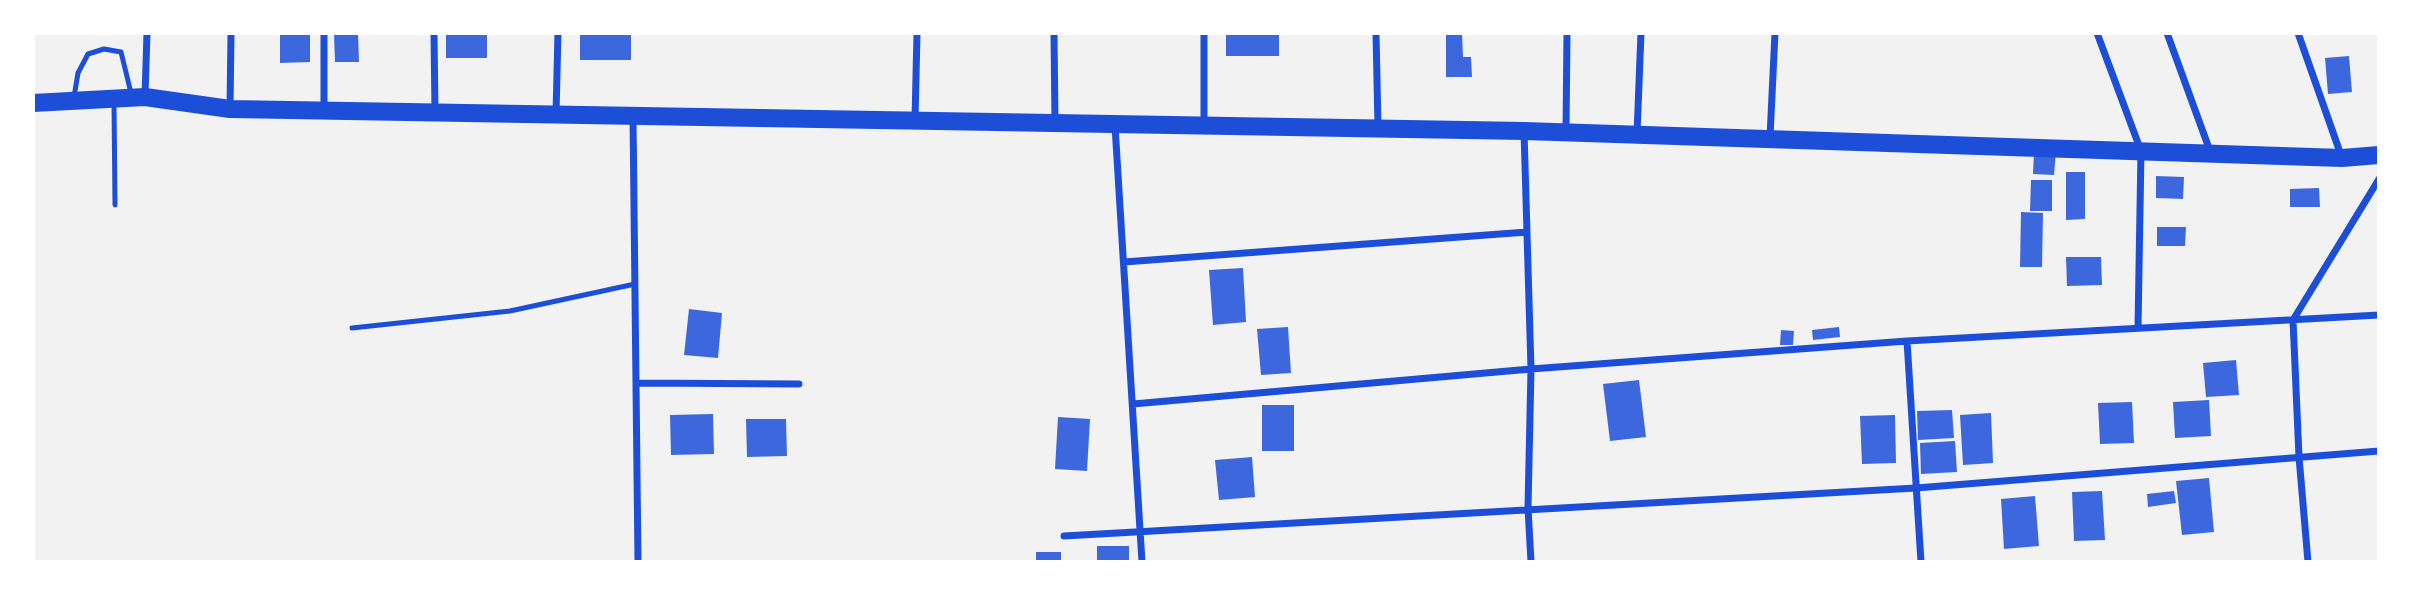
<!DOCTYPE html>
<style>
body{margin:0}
#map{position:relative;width:2412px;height:595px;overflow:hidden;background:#f2f2f2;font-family:Arial,sans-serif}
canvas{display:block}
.frame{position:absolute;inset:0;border:35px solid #fff;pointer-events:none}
</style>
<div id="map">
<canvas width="2412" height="595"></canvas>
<div class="frame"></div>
</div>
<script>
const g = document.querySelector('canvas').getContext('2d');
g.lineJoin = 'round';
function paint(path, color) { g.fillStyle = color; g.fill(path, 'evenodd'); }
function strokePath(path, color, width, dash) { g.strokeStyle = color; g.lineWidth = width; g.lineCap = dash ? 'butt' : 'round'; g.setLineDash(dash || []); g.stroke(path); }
const building = new Path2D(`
 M280 33H310V62L280 63Z
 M334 33H358L359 62H335Z
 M446 33H487V58H446Z
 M580 33H631V60H580Z
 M1226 33H1279V56H1226Z
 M1446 33H1462L1463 57H1471L1472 77H1446Z
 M2349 56 2352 92 2328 94 2325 58Z
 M2034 151 2056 152 2054 175 2033 174Z
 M2066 172H2085V219L2066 220Z
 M2156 176 2184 177 2183 199 2156 198Z
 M2031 180H2052V211H2030Z
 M2319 188 2320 207H2290V189Z
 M2021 212 2043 213 2042 267H2020Z
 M2157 227H2186L2185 246H2157Z
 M2066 257H2101L2102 285 2067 286Z
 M1243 268 1246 322 1213 325 1209 270Z
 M689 309 722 313 718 358 684 355Z
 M1288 327 1291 373 1261 375 1257 329Z
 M1839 327 1840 337 1813 340 1812 330Z
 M1781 330 1794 331 1793 345H1780Z
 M2236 360 2239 395 2206 397 2203 363Z
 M1639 380 1646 437 1610 441 1603 384Z
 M2209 400 2211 436 2175 438 2173 402Z
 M2132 402 2134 443 2100 444 2098 403Z
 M1262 405H1294V451H1262Z
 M1952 410 1954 438 1918 440 1917 411Z
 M1991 413 1993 463 1963 465 1960 415Z
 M713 414 714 454 671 455 670 415Z
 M1895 415 1896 463 1862 464 1860 416Z
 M1058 417 1090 419 1087 471 1055 469Z
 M746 419H786L787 456 747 457Z
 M1955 441 1957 472 1921 474 1920 443Z
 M1252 457 1255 497 1219 500 1215 460Z
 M2209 478 2214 532 2182 535 2176 481Z
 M2102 491 2105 540 2074 541 2072 492Z
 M2174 491 2176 503 2148 507 2147 494Z
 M2035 496 2039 546 2004 549 2001 499Z
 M1097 546H1129V562H1097Z
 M1036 552H1061V562H1036Z`);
const service = new Path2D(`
 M74 97 78 73 88 54 104 49 121 52 131 93
 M114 102 115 205
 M352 328 510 311 635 284`);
const minor = new Path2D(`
 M324 33V110
 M434 33 435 113
 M1054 33 1055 123
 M1204 33V124
 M1376 33 1378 127
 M2097 33 2141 151 2138 328
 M2167 33 2210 151
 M2298 33 2342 158
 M145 96 147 33
 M230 109 231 33
 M556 114 558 33
 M633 116 638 562
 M915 120 917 33
 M1115 126 1142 562
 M1524 131 1531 369 1528 508 1531 562
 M1566 131 1567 33
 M1637 134 1641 33
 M1770 137 1775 33
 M1124 262 1527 232
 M636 383 799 384
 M1133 404 1531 369 1907 341
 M1064 536 1916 488 2379 451
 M1921 562 1907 341 2379 315
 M2308 562 2299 457 2293 320 2379 179`);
const primary = new Path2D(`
 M33 103 145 97 230 109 1524 131 2342 158 2379 155`);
paint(building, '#3d67dc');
strokePath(service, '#1d4ed8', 5);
strokePath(minor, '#1d4ed8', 7);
strokePath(primary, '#1d4ed8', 18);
</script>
